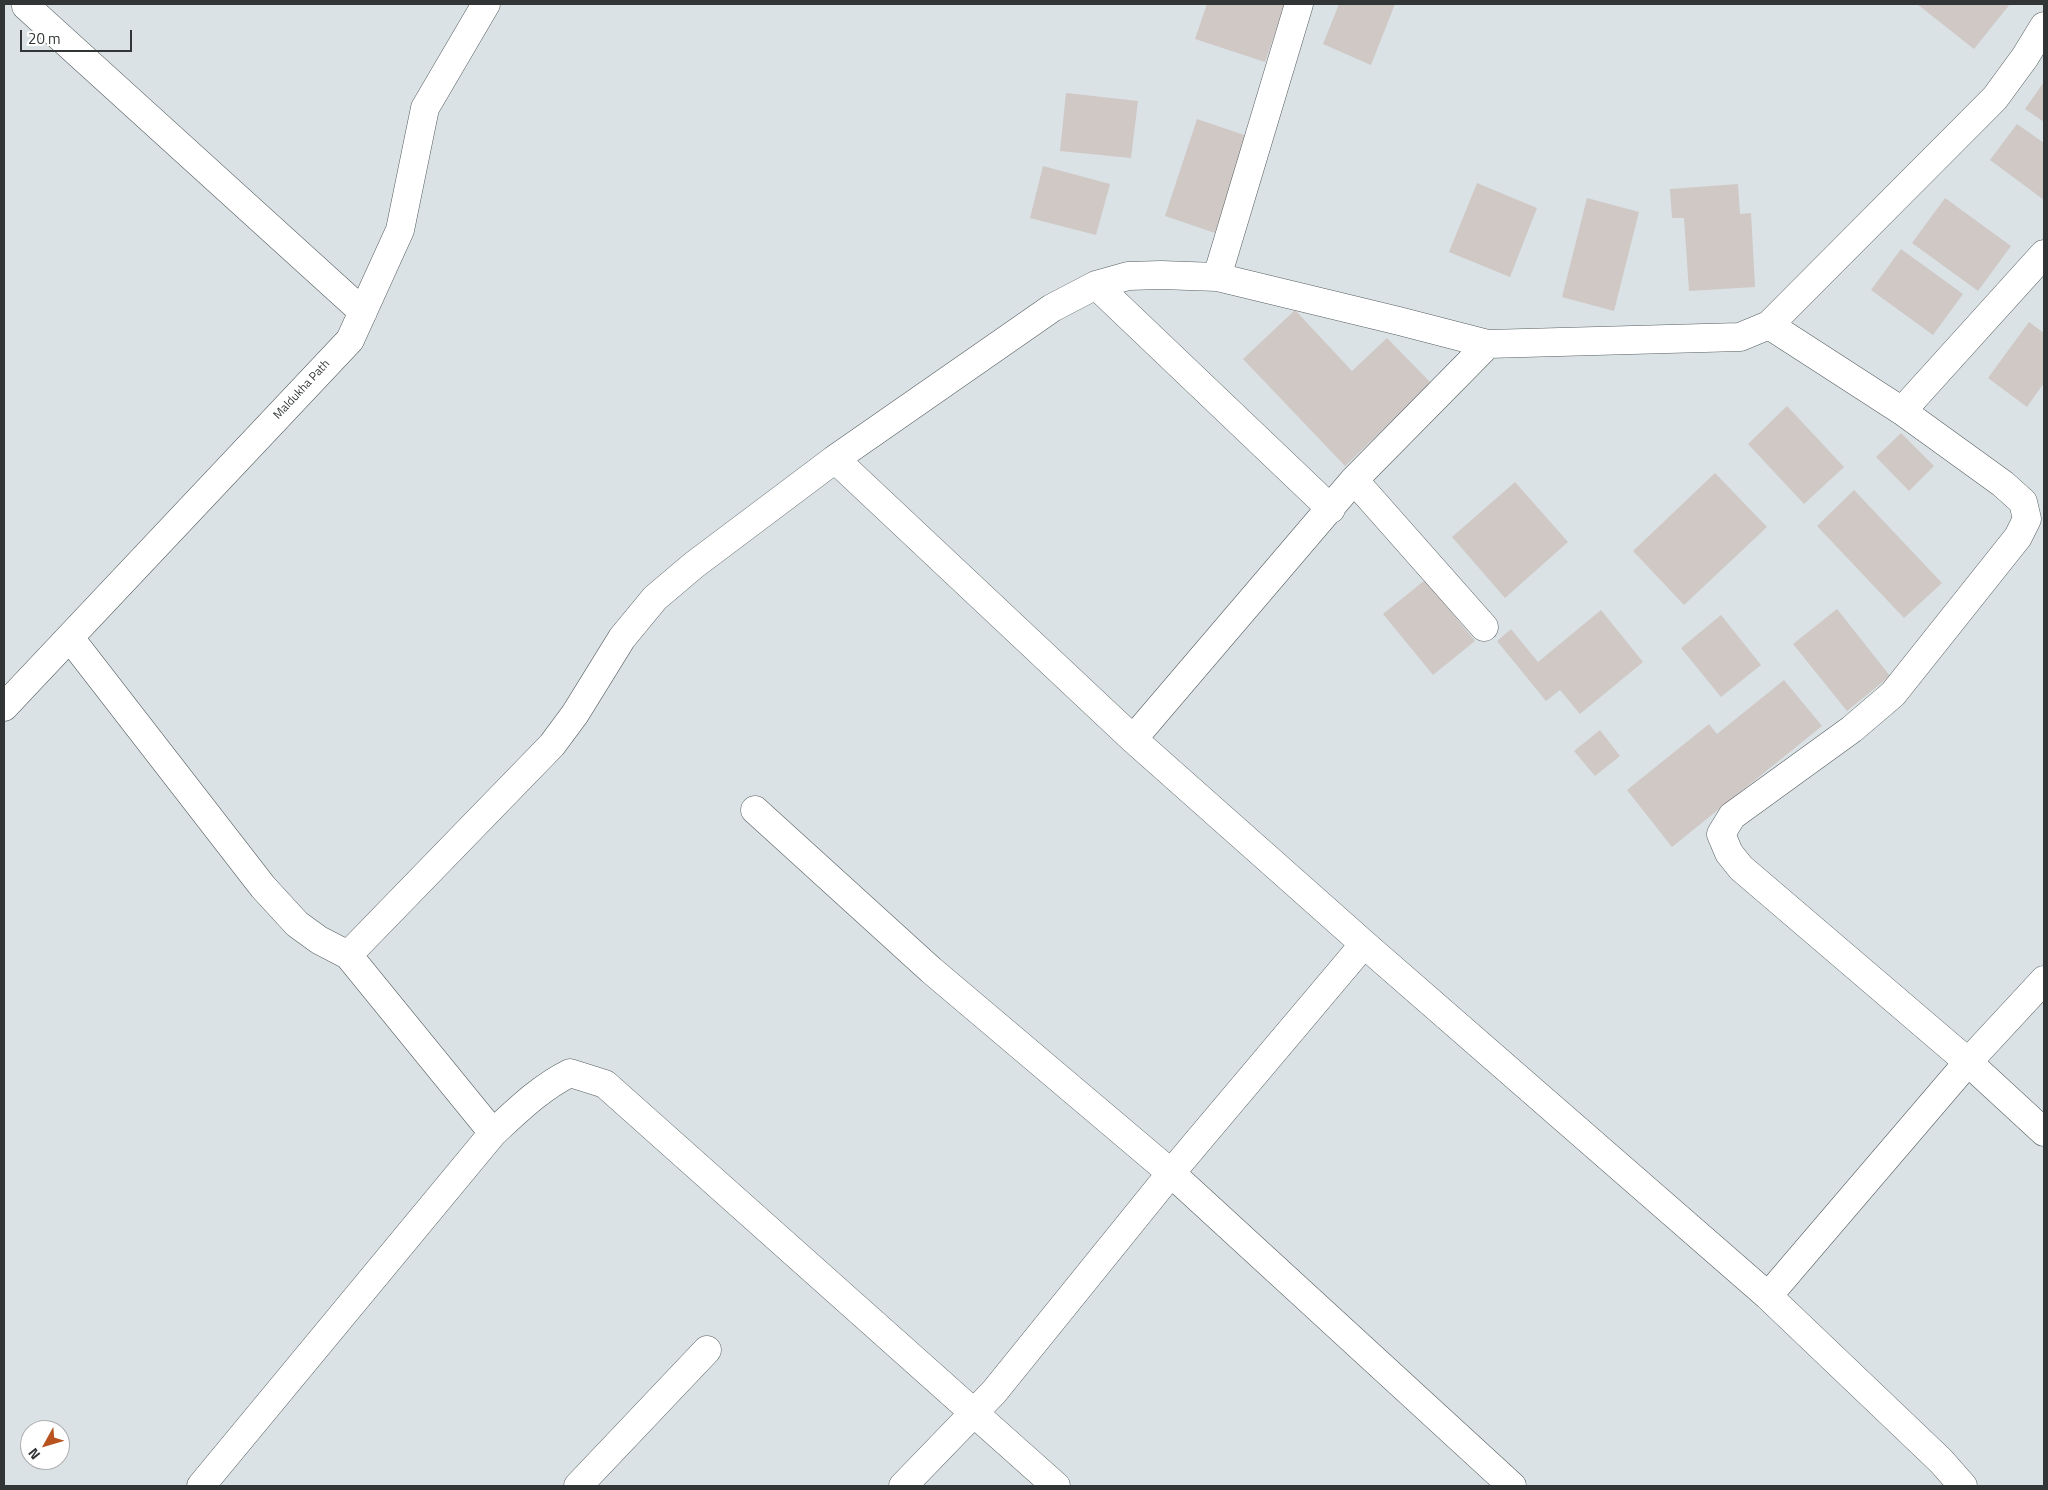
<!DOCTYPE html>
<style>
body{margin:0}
#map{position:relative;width:2048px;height:1490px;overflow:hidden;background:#dae2e5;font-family:"Titillium Web",sans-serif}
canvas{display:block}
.frame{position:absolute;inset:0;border:5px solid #323536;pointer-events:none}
.north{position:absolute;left:20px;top:1420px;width:50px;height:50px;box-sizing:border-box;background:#fff;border:1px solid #adaeaf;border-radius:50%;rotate:231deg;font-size:14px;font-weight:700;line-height:20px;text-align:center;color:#323536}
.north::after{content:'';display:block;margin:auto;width:18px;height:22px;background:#b85320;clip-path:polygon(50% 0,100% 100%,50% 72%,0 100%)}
.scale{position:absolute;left:20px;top:30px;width:112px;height:22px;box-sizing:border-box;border:2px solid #323536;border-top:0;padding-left:6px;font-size:15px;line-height:18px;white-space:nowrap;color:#323536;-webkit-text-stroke:4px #fff;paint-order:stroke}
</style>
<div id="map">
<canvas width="2048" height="1490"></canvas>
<div class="frame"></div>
<div class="north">N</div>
<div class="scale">20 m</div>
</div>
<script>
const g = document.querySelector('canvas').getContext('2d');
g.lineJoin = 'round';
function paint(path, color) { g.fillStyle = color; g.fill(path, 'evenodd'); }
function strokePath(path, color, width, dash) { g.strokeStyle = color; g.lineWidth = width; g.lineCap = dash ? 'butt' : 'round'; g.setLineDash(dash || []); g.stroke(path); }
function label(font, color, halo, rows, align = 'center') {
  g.font = font + ' "Titillium Web",sans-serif'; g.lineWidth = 4; g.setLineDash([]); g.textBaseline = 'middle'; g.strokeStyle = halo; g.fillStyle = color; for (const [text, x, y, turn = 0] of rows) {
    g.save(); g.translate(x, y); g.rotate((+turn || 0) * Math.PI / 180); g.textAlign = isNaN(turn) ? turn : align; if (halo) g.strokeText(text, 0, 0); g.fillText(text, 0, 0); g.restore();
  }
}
const building = new Path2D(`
 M1207 4H1285L1265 62 1195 39Z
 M1339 4H1395L1371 65 1323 44Z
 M1917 4H2010L1974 49Z
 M2044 82V122L2025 109Z
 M1066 93 1138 101 1131 158 1060 151Z
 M1197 119 1247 136 1215 233 1165 216Z
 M2017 124 2044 143V200L1990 160Z
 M1043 166 1110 184 1096 235 1030 218Z
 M1477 183 1537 208 1510 277 1449 252Z
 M1738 184 1740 214 1751 213 1755 287 1689 291 1684 218H1672L1670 189Z
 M1587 198 1639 212 1614 311 1562 297Z
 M1945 198 2011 246 1978 291 1912 243Z
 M1901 249 1963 294 1933 335 1871 290Z
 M1295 310 1352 371 1387 338 1431 383 1345 466 1243 359Z
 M2029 322 2044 333V383L2027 407 1988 378Z
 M1787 406 1844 467 1804 504 1748 444Z
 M1901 433 1934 466 1909 491 1876 457Z
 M1715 473 1767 527 1684 605 1633 551Z
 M1515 482 1568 542 1505 598 1452 537Z
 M1854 490 1942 583 1904 618 1817 526Z
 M1425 580 1475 641 1433 675 1383 614Z
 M1837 609 1890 676 1847 711 1793 644Z
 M1601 610 1643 662 1580 714 1560 690 1546 701 1497 641 1511 629 1538 662Z
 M1721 615 1761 665 1721 697 1681 648Z
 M1784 680 1822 726 1672 847 1627 790 1709 724 1717 734Z
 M1600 730 1620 756 1595 776 1574 751Z`);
const minor = new Path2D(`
 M26 6 363 312
 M1217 277 1299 4
 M1096 285 1331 509
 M1769 325 1902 411 2003 484 2023 502 2027 519 2018 537 1893 694 1852 729 1732 816 1721 834 1729 853 1741 868 1968 1062 2044 1132
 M1902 411 2044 254
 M835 459 1052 308 1096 285 1128 276 1161 275 1217 277 1399 321 1488 344 1740 337 1769 325 1995 98 2025 57 2044 26
 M1354 480 1484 627
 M70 638 263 887 297 924 319 940 348 955 493 1133
 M4 707 350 340 400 230 425 108 486 4
 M1133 739 1354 480 1488 344
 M755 810 931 970 1171 1173 1512 1486
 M348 955 552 745 575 714 622 638 655 598 694 565 835 459 1133 739 1364 944 1768 1296 1941 1461 1963 1486
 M1768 1296 1968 1062 2044 980
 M201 1486 493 1133C518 1110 540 1088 570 1073L605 1084 1056 1486
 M578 1486 707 1350
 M903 1486 994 1392 1171 1173 1364 944`);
const streetNames = [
 ["Maldukha Path",302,390,-47]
];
paint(building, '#cfc8c5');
strokePath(minor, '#575e60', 29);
strokePath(minor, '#fff', 28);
label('12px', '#323536', '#fff', streetNames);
</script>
